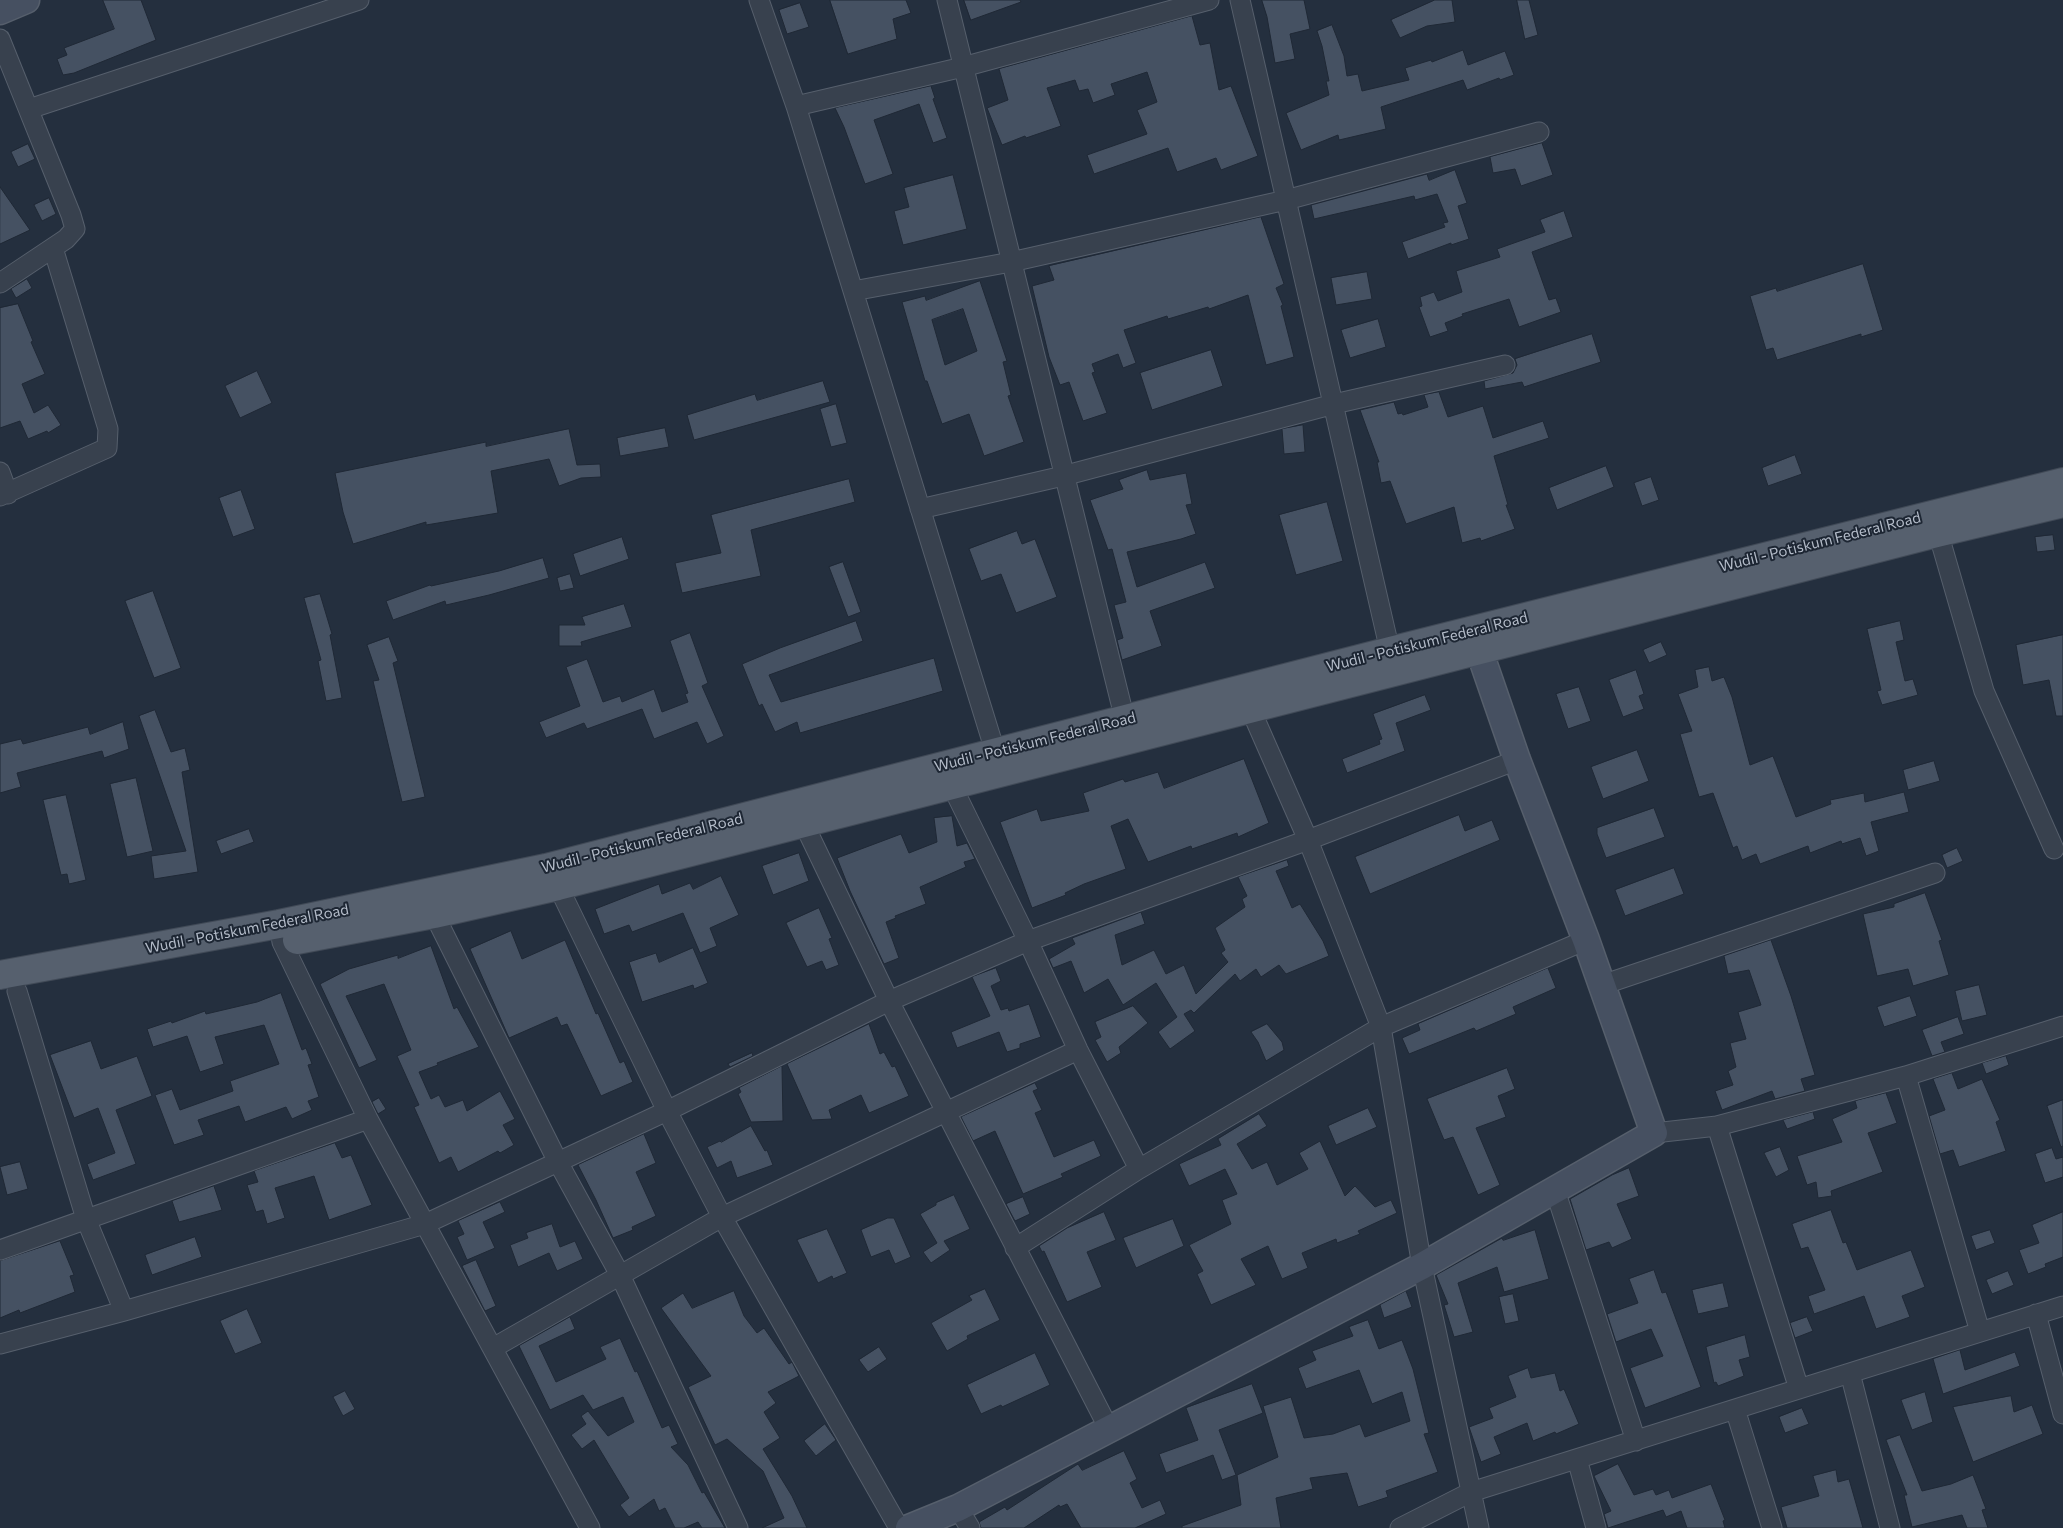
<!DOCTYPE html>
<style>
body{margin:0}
canvas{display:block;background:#242f3e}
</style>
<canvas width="2063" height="1528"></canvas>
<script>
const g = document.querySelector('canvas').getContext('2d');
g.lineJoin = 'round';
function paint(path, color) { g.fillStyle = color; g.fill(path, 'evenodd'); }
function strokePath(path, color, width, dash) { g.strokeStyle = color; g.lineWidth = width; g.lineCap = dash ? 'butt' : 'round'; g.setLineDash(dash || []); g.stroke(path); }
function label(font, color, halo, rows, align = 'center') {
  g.font = font + ' Commissioner,sans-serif'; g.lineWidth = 4; g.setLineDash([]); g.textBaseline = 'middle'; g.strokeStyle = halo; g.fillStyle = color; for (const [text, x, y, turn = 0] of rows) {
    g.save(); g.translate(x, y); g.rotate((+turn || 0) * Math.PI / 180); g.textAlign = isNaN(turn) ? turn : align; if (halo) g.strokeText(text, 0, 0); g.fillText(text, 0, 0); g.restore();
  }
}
const building = new Path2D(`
 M103 0H141L156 40 74 73 63 75 57 59 67 55 64 48 114 29Z
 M830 0H906L911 13 893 19 897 39 848 54Z
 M964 0H1020L1021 2 971 20Z
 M1262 0H1304L1310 29 1290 34 1295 59 1275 63 1267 17Z
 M1435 0H1452L1455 22 1427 26 1400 38 1391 20Z
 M1517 0H1529L1538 35 1525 39Z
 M800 3 809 27 787 34 779 10Z
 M1192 16 1200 45 1210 43 1219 90 1231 86 1258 156 1221 170 1216 158 1177 172 1168 148 1094 174 1087 155 1147 134 1137 110 1157 102 1147 72 1111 84 1115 95 1093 103 1088 89 1079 91 1075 80 1047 88 1061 126 1026 138 1025 136 1002 145 987 108 1008 100 999 69Z
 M1332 25 1344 56 1347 76 1358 74 1362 91 1409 80 1405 68 1431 60 1432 62 1463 50 1468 65 1505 51 1514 75 1500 80 1499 78 1467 90 1463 80 1381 107 1386 129 1339 140 1338 135 1301 150 1286 113 1329 95 1326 81H1329L1322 46 1317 31Z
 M931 86 935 98 933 99 947 138 933 143 919 104 874 120 893 174 865 184 844 127 835 108Z
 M1542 143 1553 175 1521 186 1515 169 1493 173 1490 157Z
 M28 144 35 159 18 167 11 152Z
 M1455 170 1467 203 1458 206 1469 239 1451 245V243L1408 259 1402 242 1445 227 1443 223 1448 222 1437 194 1415 200 1414 196 1314 219 1311 205 1427 174 1429 180Z
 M953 175 967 229 903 245 894 211 909 207 904 188Z
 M0 187 30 230 0 244Z
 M49 198 56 214 42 221 34 205Z
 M1564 211 1573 237 1532 252 1549 300 1556 298 1561 312 1519 327 1509 299 1462 314 1463 316 1445 323 1448 331 1430 337 1419 307 1422 306 1420 297 1434 292 1438 301 1462 292 1456 271 1500 257 1497 249 1545 232 1540 220Z
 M1261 217 1284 284 1276 288 1283 305 1281 306 1294 357 1266 365 1248 295 1209 309 1208 307 1168 319 1167 316 1124 330 1136 363 1123 368 1118 354 1092 364 1095 372 1092 373 1107 413 1083 421 1069 382 1060 385 1049 357 1032 286 1054 280 1049 266Z
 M1863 264 1883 330 1861 337V334L1777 360 1773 348 1766 350 1750 296 1776 288 1777 291Z
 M1367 272 1372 299 1336 305 1331 278Z
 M27 279 32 288 16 298 11 289Z
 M980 281 1007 361 1003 362 1011 395 1008 396 1024 442 984 456 969 414 942 424 927 381H925L902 302 925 296 926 300ZM963 309 977 351 945 365 932 320Z
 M18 304 33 341 31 342 45 374 22 384 34 413 48 405 61 425 48 433 47 431 28 439 20 421 0 428V308Z
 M1378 319 1386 347 1350 358 1341 330Z
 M1592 334 1601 362 1524 387 1522 382 1485 389 1484 381 1513 373 1517 365 1515 359Z
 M1211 350 1223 386 1152 410 1140 373Z
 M257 371 272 403 240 418 225 386Z
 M823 381 830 402 694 440 687 415 755 394 757 400Z
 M1439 392 1448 417 1483 406 1493 438 1543 421 1549 438 1494 456 1508 505H1506L1515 529 1481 541 1480 538 1462 543 1454 507 1406 524 1390 481 1381 483 1377 462H1379L1360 410 1394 402 1398 414 1402 413 1403 415 1428 407 1424 395Z
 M836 404 847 443 831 447 820 409Z
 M1303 425 1305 452 1284 454 1282 429Z
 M665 428 669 447 620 456 617 438Z
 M569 429 577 465 600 464 601 477 581 478 559 486 549 459 491 471 498 513 426 525V522L353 544 343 512 335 473 486 442V446Z
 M1795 455 1802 474 1768 486 1762 468Z
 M1606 466 1614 487 1557 510 1549 488Z
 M1147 470 1150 480 1186 473 1192 504 1186 505 1196 534 1181 539 1127 552 1137 587 1205 562 1215 588 1150 611 1162 646 1122 660 1117 640 1123 638 1114 605 1126 602 1112 549 1108 550 1090 500 1123 489 1119 480Z
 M1651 477 1659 500 1642 506 1634 483Z
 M849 479 855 502 751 530 761 576 682 593 675 563 721 553 711 515Z
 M241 490 255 529 233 537 219 498Z
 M1327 502 1343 561 1296 575 1279 515Z
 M1017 531 1022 544 1035 539 1057 597 1016 613 1001 574 981 581 969 549Z
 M2053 535 2055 550 2037 552 2035 537Z
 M622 537 629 559 580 576 573 554Z
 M543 558 549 578 489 595 446 605 445 601 393 620 386 601 430 585 431 586 499 571Z
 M843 562 861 612 848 617 829 567Z
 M570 574 574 588 560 591 557 578Z
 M153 591 181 668 154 678 125 601Z
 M320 594 332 634 330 635 342 698 326 701 318 661 321 660 304 598Z
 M624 604 632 627 581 642 582 646H559V625H585L582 617Z
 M856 621 863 641 769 675 781 702 934 658 943 691 800 733 797 722 775 732 762 704 759 706 742 664 780 648Z
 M1900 621 1904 640 1896 642 1905 681 1913 679 1918 695 1882 705 1877 691 1881 690 1867 629Z
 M690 633 708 683 702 686 724 736 707 744 697 722 654 739 642 709 587 729 584 723 546 738 539 722 580 706 566 667 587 659 603 702 620 696 622 702 654 689 662 712 688 702 685 694 688 693 670 641Z
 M2063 635V716H2056L2049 680 2023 685 2016 645Z
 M389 637 398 661 393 663 425 797 402 802 373 681 379 680 367 645Z
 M1661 642 1667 655 1649 663 1643 650Z
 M1709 667 1712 681 1724 677 1732 697 1750 765 1773 756 1796 817 1831 804 1830 800 1864 793 1865 802 1904 792 1909 812 1871 822 1879 851 1866 856 1860 838 1842 844 1841 841 1810 853 1808 846 1760 864 1756 854 1742 860 1737 846 1733 848 1713 793 1699 797 1680 734 1692 731 1678 694 1698 687 1695 670Z
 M1636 670 1644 694 1639 696 1644 709 1623 717 1609 680Z
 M1579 687 1591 721 1568 729 1556 694Z
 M1425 695 1431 710 1396 723 1405 751 1347 773 1342 759 1380 744 1379 740 1382 739 1373 714Z
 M155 710 171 752 185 748 190 770 182 772 198 872 154 879 151 856 186 851 139 716Z
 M123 722 129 749 104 758 102 751 17 773 21 787 0 793V744L21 739 23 744 88 727 90 734Z
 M1637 750 1649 781 1603 799 1591 767Z
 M1244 759 1269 823 1238 837 1237 833 1192 849 1191 846 1148 862 1128 819 1111 826 1126 869 1084 884 1065 893 1066 895 1032 908 1000 822 1037 809 1041 821 1089 811 1083 793 1123 779 1125 782 1158 772 1164 788Z
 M1934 761 1940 781 1908 790 1903 770Z
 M136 778 153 851 127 857 110 784Z
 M66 795 86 880 69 884 67 874 61 875 43 800Z
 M1654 808 1665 837 1606 858 1597 834V828Z
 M1459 815 1465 831 1492 820 1500 840 1370 894 1355 857Z
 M952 816 957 846 967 843 975 859 964 862 966 867 920 887 926 904 895 916 896 918 886 922 899 958 884 964 850 891 837 858 901 834 909 853 937 842 934 818Z
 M249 829 254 842 221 854 216 841Z
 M1957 848 1963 861 1947 868 1942 855Z
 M799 853 809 881 773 895 762 866Z
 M1287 860 1289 866 1276 871 1292 908 1300 904 1323 941 1329 956 1286 974 1279 965 1261 977 1256 969 1240 981 1235 974 1194 1013 1191 1010 1184 1014 1195 1031 1170 1049 1158 1032 1177 1017 1156 983 1123 1005 1108 979 1084 993 1071 961 1053 968 1049 959 1075 944 1072 938 1141 912 1145 924 1115 935 1122 965 1154 950 1166 974 1184 965 1196 994 1228 962 1221 953 1225 950 1215 928 1245 907 1242 899 1247 896 1238 877Z
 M1674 868 1684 894 1625 916 1615 890Z
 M721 876 739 915 710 928 717 946 700 953 683 913 632 932 629 925 604 934 595 909 659 884 662 894 690 883 693 889Z
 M1925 893 1942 940 1939 941 1949 975 1913 986 1908 969 1877 976 1863 914 1894 907V904Z
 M819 908 832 938 829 939 839 965 826 970 822 961 807 967 786 923Z
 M511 931 522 959 565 940 596 1014 598 1013 620 1063 624 1061 633 1082 601 1096 567 1024 561 1026 557 1017 509 1038 470 949Z
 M1771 940 1791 996 1815 1075 1801 1079 1805 1091 1775 1099 1772 1091 1722 1110 1715 1091 1733 1085 1728 1071 1736 1067 1730 1043 1746 1039 1738 1012 1761 1005 1749 970 1728 974 1724 956Z
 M431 946 454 1009 457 1007 479 1047 437 1063 438 1065 419 1072 431 1099 439 1095 445 1107 463 1100 467 1111 500 1091 515 1119 503 1125 514 1145 500 1153 498 1151 458 1172 451 1157 439 1163 414 1107 419 1105 397 1056 411 1050 384 984 346 996 377 1060 359 1068 320 984 349 969 398 955V958Z
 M693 948 708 983 694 989 693 985 642 1002 629 962 656 953 659 962Z
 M996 968 1001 981 991 986 1001 1010 1008 1008 1009 1011 1029 1004 1041 1037 1020 1044V1048L1007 1052 999 1032 957 1048 951 1032 990 1016 972 977Z
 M1548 968 1556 988 1513 1007 1516 1014 1476 1031 1474 1028 1409 1054 1402 1038 1420 1030 1418 1024Z
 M1979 985 1987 1015 1962 1021 1955 991Z
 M281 993 302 1050 306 1048 312 1064 308 1065 319 1097 308 1101 312 1110 292 1119 286 1107 245 1122 239 1106 198 1120 204 1135 174 1145 155 1095 172 1089 180 1110 233 1091 230 1081 279 1064 264 1025 215 1037 224 1064 200 1072 187 1036 153 1047 147 1029 171 1021 172 1023 205 1011 206 1014 257 1002Z
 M1910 996 1917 1016 1884 1027 1877 1007Z
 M1133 1006 1148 1023 1119 1047 1121 1053 1107 1062 1095 1040 1101 1037 1095 1022Z
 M1958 1017 1964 1034 1941 1042 1945 1052 1932 1056 1922 1030Z
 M869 1024 880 1054 884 1052 892 1067 895 1066 909 1096 869 1113 861 1095 829 1110 832 1119 812 1120 787 1064Z
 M1267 1024 1282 1042 1284 1050 1266 1061 1258 1042 1251 1032Z
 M91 1041 101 1069 137 1056 152 1096 116 1110 136 1164 93 1180 87 1164 115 1153 98 1108 74 1118 50 1055Z
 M752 1053 753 1056 730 1067 728 1064Z
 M2006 1056 2009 1065 1986 1074 1982 1063Z
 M782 1066 783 1121 751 1122 738 1094 741 1092 739 1088Z
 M1507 1068 1515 1089 1498 1096 1506 1117 1476 1128 1500 1185 1478 1195 1453 1137 1444 1140 1427 1099Z
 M1952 1073 1958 1089 1982 1079 2000 1120 1996 1122 2006 1151 1959 1167 1953 1150 1940 1154 1929 1116 1945 1110 1933 1079Z
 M1035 1083 1038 1089 1033 1091 1042 1110 1035 1113 1054 1157 1094 1140 1101 1156 1061 1174 1063 1177 1023 1194 995 1131 973 1141 961 1117Z
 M1886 1093 1897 1123 1868 1133 1883 1172 1831 1191 1832 1196 1818 1198 1816 1182 1807 1185 1797 1156 1842 1142 1832 1119 1857 1108 1855 1101Z
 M379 1098 386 1109 378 1114 372 1102Z
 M2063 1100V1146L2061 1147 2047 1106Z
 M1368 1108 1377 1127 1336 1145 1328 1126Z
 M1813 1112 1815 1119 1787 1129 1783 1120Z
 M1259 1114 1267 1126 1237 1144 1252 1169 1267 1162 1277 1185 1308 1169 1299 1153 1320 1141 1345 1196 1355 1186 1375 1207 1391 1200 1397 1213 1358 1231 1360 1234 1337 1243 1336 1239 1302 1253 1308 1268 1282 1279 1268 1246 1241 1259 1256 1285 1211 1305 1197 1274 1203 1271 1189 1245 1231 1224 1222 1200 1237 1194 1225 1169 1189 1186 1179 1164 1221 1145 1218 1139Z
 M751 1126 765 1151 767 1150 773 1165 737 1178 731 1161 717 1168 707 1147 720 1141 721 1142Z
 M644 1134 656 1163 636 1172 656 1216 632 1227 633 1230 613 1238 596 1200 578 1165Z
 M335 1143 342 1158 351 1155 372 1205 329 1220 314 1176 275 1188 285 1218 267 1224 263 1210 256 1212 247 1185 258 1182 254 1171Z
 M1780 1147 1789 1170 1776 1177 1764 1153Z
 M2052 1148 2056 1159 2063 1157V1177L2045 1183 2035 1154Z
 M20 1162 28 1189 7 1195 0 1167Z
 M1629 1168 1639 1196 1617 1204 1632 1239 1612 1248 1609 1242 1586 1250 1570 1199 1612 1175Z
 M214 1186 222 1210 179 1222 172 1201Z
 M954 1195 970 1229 944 1241 950 1250 931 1263 923 1252 937 1243 920 1214 936 1205V1203Z
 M1023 1197 1030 1214 1015 1221 1006 1204Z
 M500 1202 505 1212 483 1222 495 1248 467 1260 457 1237 464 1234 458 1221Z
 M1831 1210 1843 1243 1846 1242 1857 1270 1911 1250 1925 1287 1902 1296 1910 1317 1876 1329 1864 1296 1814 1314 1808 1296 1825 1290 1808 1247 1801 1249 1792 1224Z
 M1104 1212 1116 1240 1087 1252 1102 1287 1067 1302 1044 1251 1042 1252 1039 1246 1067 1228Z
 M2063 1212V1257L2045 1264 2046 1267 2028 1274 2019 1250 2039 1243 2032 1225Z
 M888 1218H894L911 1257 895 1264 889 1250 871 1257 861 1230Z
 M1173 1219 1184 1246 1136 1268 1123 1238Z
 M552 1224 560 1247 575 1241 583 1259 557 1271 549 1253 518 1267 510 1245 528 1238 526 1233Z
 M827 1229 847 1273 833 1279 832 1276 818 1283 797 1240Z
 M1535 1230 1549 1279 1504 1292 1497 1267 1458 1283 1473 1332 1454 1337 1444 1305 1448 1304 1436 1275 1502 1238 1503 1240Z
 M1990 1230 1995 1243 1976 1250 1971 1236Z
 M195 1237 202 1257 152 1275 145 1255Z
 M60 1241 74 1275 70 1276 75 1292 20 1313 19 1310 0 1318V1261Z
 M476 1260 496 1306 485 1311 462 1266Z
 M1654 1270 1662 1293 1666 1292 1701 1387 1645 1408 1630 1368 1663 1356 1651 1329 1616 1342 1607 1314 1638 1303 1629 1279Z
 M2008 1271 2014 1285 1992 1294 1986 1280Z
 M1723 1283 1729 1307 1698 1314 1692 1290Z
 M985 1289 1000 1320 967 1336 968 1339 947 1351 931 1323 972 1300 969 1296Z
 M734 1291 744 1316 757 1333 764 1328 789 1364 792 1362 799 1376 768 1392 776 1403 764 1412 780 1438 763 1449 792 1496 807 1528H762L784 1518 763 1471 727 1439 715 1445 688 1387 711 1376 661 1308 683 1293 692 1308Z
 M1406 1291 1412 1307 1384 1318 1380 1305Z
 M1513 1294 1519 1321 1505 1324 1499 1297Z
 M247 1309 262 1343 235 1354 220 1321Z
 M570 1317 575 1329 539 1346 556 1382 606 1359 600 1347 620 1338 635 1372 637 1371 662 1428 669 1425 678 1444 671 1447 688 1465 702 1493 704 1492 725 1528H702L698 1522 684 1528H675L665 1508 659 1511 654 1499 629 1517 620 1505 629 1498 594 1440 582 1449 571 1435 586 1424 581 1416 588 1411 608 1436 634 1422 623 1397 593 1410 583 1395 550 1410 519 1346Z
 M1807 1317 1813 1331 1795 1338 1790 1323Z
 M1368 1320 1379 1349 1402 1340 1413 1369 1429 1433 1424 1434 1438 1472 1386 1491 1388 1497 1358 1507 1347 1473 1310 1478 1313 1489 1276 1498 1281 1528H1182V1526L1241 1505 1237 1475 1278 1457 1263 1406 1291 1397 1304 1438 1333 1434 1360 1424 1365 1437 1410 1421 1402 1392 1372 1404 1359 1370 1306 1389 1298 1368 1316 1360 1312 1351 1353 1336 1349 1327Z
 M1745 1335 1750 1357 1739 1360 1744 1376 1718 1386 1716 1382 1714 1383 1706 1347Z
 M879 1347 887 1359 868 1372 859 1360Z
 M1960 1350 1965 1370 2015 1352 2020 1366 1943 1394 1933 1359Z
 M1035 1353 1050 1385 1002 1407 1001 1405 981 1414 967 1385Z
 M1528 1368 1531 1378 1555 1373 1560 1391 1564 1389 1579 1424 1556 1434 1555 1432 1533 1441 1527 1423 1494 1437 1501 1454 1481 1462 1469 1427 1493 1418 1489 1408 1516 1397 1508 1376Z
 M1252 1384 1263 1413 1219 1430 1236 1475 1222 1480 1213 1455 1166 1473 1159 1454 1198 1440 1186 1408Z
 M345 1391 355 1409 343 1416 333 1397Z
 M1925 1392 1933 1422 1912 1430 1901 1400Z
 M2011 1396 2014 1412 2032 1405 2043 1434 1973 1462 1953 1407Z
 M1802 1408 1809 1424 1785 1433 1779 1417Z
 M825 1424 836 1440 816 1456 804 1441Z
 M1900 1435 1922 1491 1951 1484 1973 1475 1986 1509 1982 1510 1988 1528H1967L1962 1515 1912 1527 1904 1495H1907L1886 1440Z
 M1124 1451 1137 1479 1130 1483 1142 1508 1160 1500 1166 1514 1135 1528H1081L1067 1504 1060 1507 1059 1505 1024 1528H981L979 1522 1005 1507 1007 1510 1078 1464 1082 1470Z
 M1618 1464 1634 1495 1653 1489 1656 1495 1669 1490 1672 1498 1711 1484 1725 1520 1723 1521 1725 1528H1687L1681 1511 1666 1517 1663 1510 1608 1528 1604 1514 1611 1511 1594 1476Z
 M1836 1470 1838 1482 1849 1479 1863 1528H1787L1781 1507 1819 1496 1813 1476Z`);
const street = new Path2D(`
 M759 0 796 106 999 764
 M947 0 1125 720
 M1240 0 1390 651
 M0 39 71 215 75 229 66 239 0 283
 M796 106 963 67 1209 0
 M29 109 359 0
 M853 291 1011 262 1286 200 1539 132
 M0 472 8 494
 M0 496 107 448 108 429 53 248
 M920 509 1063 476 1334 404 1505 365
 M1935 522 1984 691 2054 849
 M1250 708 1308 840 1381 1027 1422 1266 1479 1528
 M952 786 1028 941 1078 1050 1139 1169
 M803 822 889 1001 1109 1429
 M558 886 667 1111 722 1217 899 1528
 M434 914 558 1162 620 1275 738 1528
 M279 924 282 942 368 1119 590 1528
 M1602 985 1935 873
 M17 991 86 1219 124 1311
 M1906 1076 1980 1332
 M1717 1126 1799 1389
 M1654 1133 1717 1126 1906 1076 2063 1026
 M1555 1190 1636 1441
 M1015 1248 1139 1169 1381 1027 1586 940
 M0 1250 368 1119
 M2036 1314 2063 1414
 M0 1344 124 1311 425 1224 667 1111 889 1001 1028 941 1308 840 1517 760
 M493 1348 722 1217 1078 1050
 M1850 1373 1890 1528
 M1735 1409 1772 1528
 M1577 1459 1596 1528
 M958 1508 970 1528
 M1400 1528 1471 1492 2063 1306`);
const secondary = new Path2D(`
 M0 11 26 0
 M909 1528 958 1508 1422 1266 1654 1133 1586 940 1517 760 1479 650`);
const primary = new Path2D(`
 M297 940 434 914 558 886 1937 533 2063 503
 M0 975 279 924 546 868 1390 651 2063 482`);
const streetNames = [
 ["Wudil - Potiskum Federal Road",1820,542,-14],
 ["Wudil - Potiskum Federal Road",1427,642,-14],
 ["Wudil - Potiskum Federal Road",1035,742,-14],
 ["Wudil - Potiskum Federal Road",642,843,-14],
 ["Wudil - Potiskum Federal Road",247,929,-11]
];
paint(building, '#455162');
strokePath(building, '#1f2835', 1);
strokePath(street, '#565f6c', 21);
strokePath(secondary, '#565f6c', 29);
strokePath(primary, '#414a57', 30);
strokePath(street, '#38414e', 19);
strokePath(secondary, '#465061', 26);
strokePath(primary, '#56606e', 28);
label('15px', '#b4bcc9', '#1d2633', streetNames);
</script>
